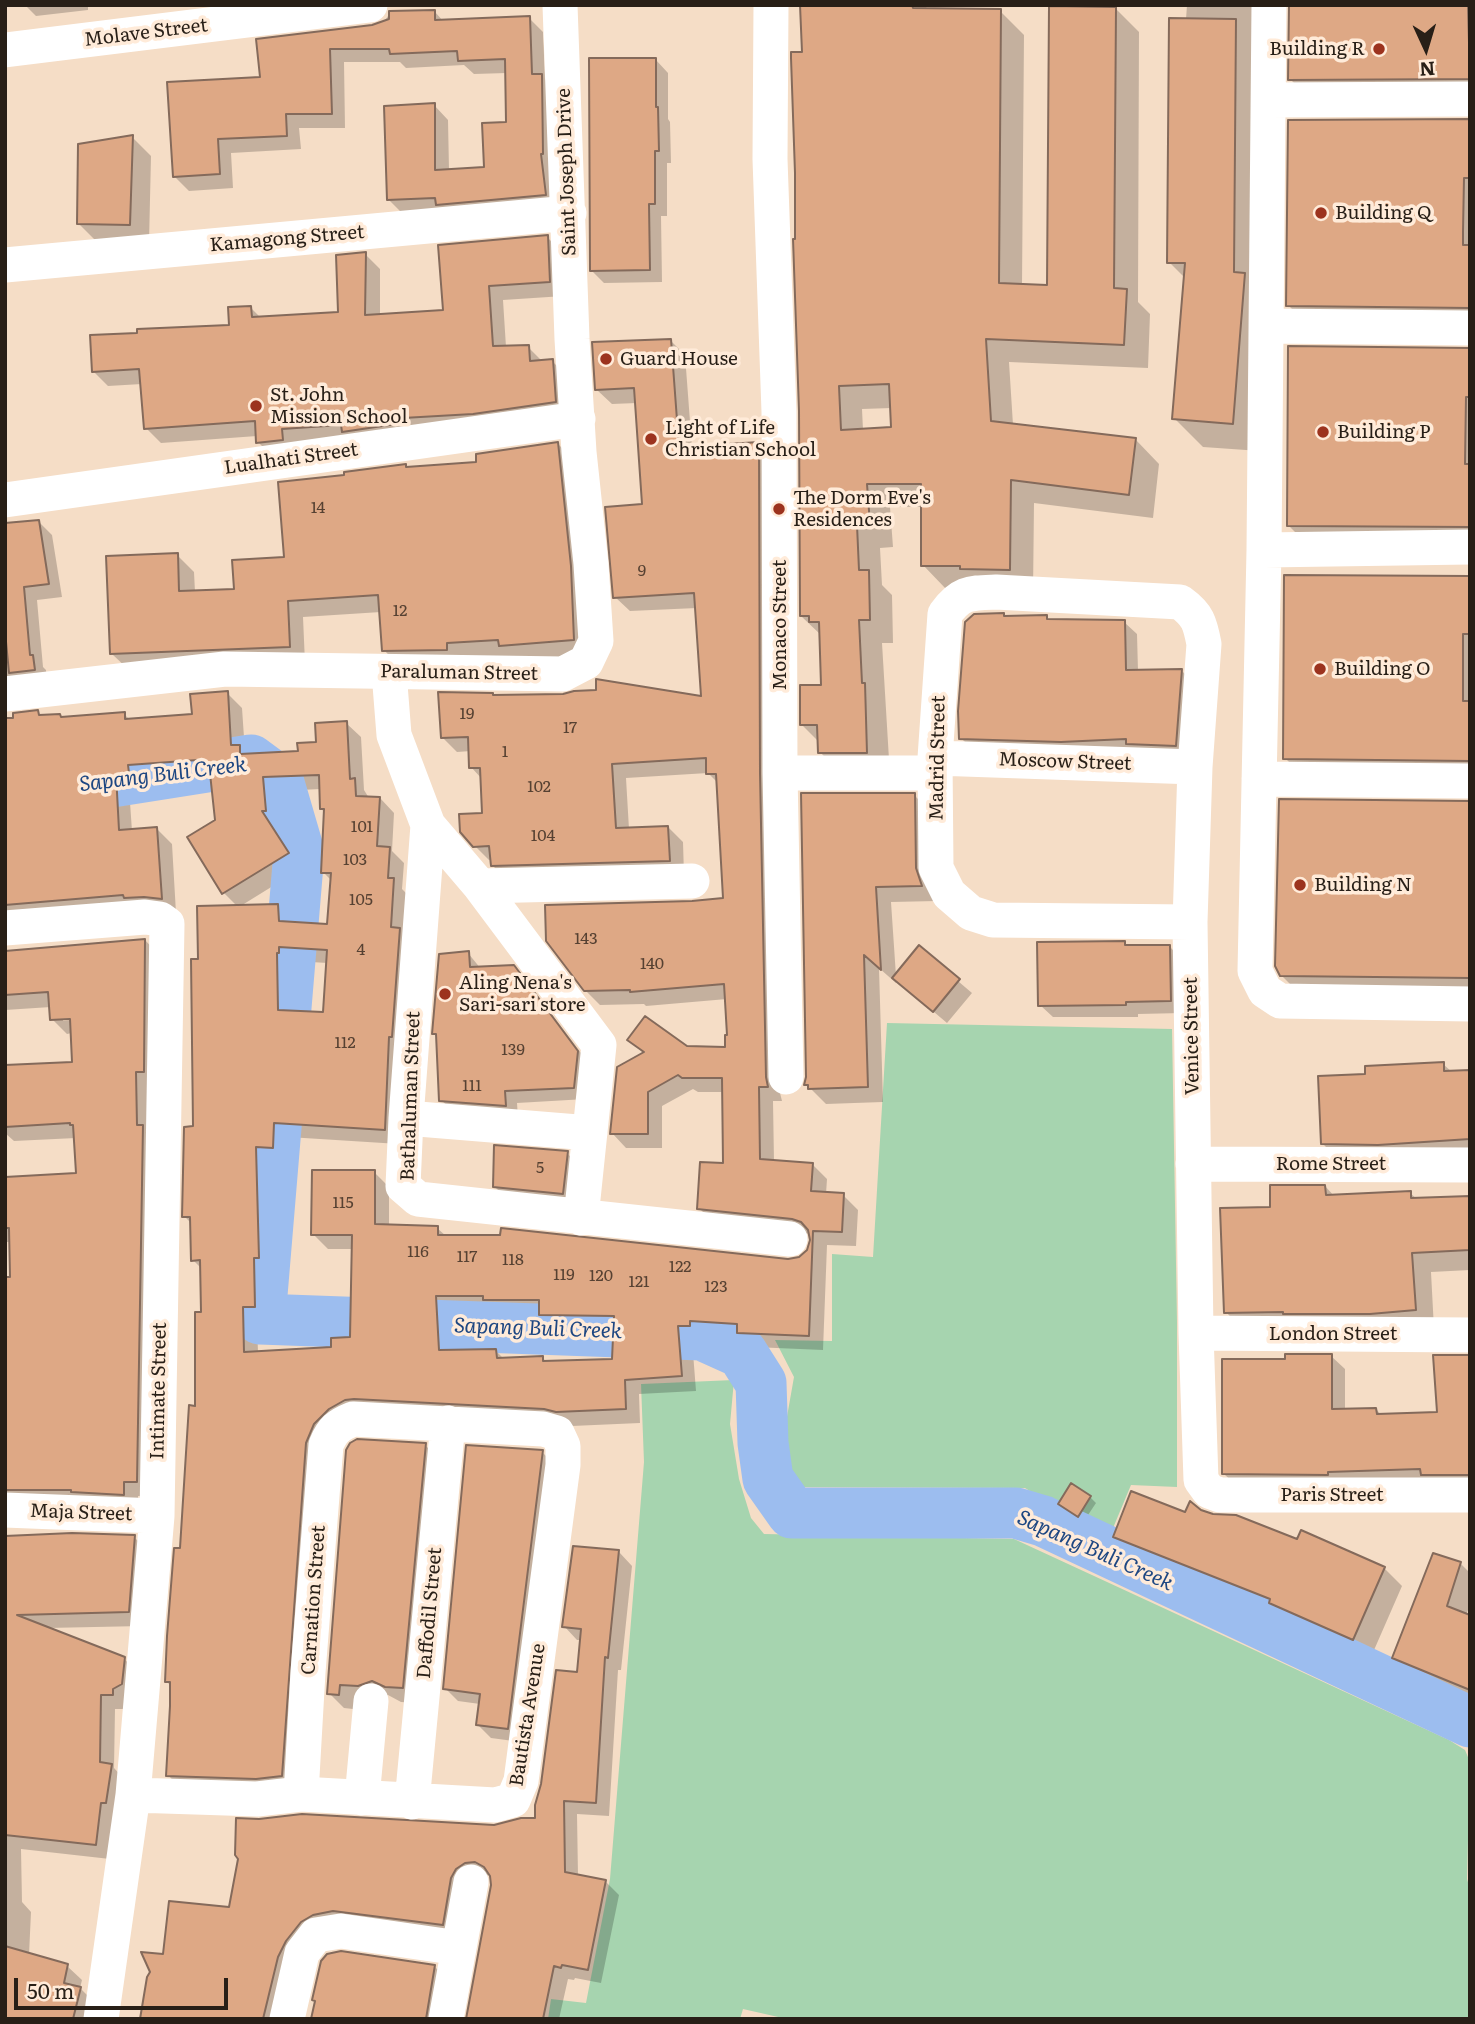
<!DOCTYPE html>
<style>
body{margin:0}
#map{position:relative;width:1475px;height:2024px;overflow:hidden;background:#f5ddc6;font-family:Literata,serif}
canvas{display:block}
.frame{position:absolute;inset:0;border:7px solid #281f17;pointer-events:none}
.north{position:absolute;left:1391px;top:14px;width:70px;height:70px;-webkit-text-stroke:5px #ffebd9;paint-order:stroke;rotate:176deg;font-size:19px;font-weight:700;line-height:28px;text-align:center;color:#281f17}
.north::after{content:'';display:block;margin:auto;width:24px;height:32px;background:#281f17;clip-path:polygon(50% 0,100% 100%,50% 72%,0 100%)}
.scale{position:absolute;left:14px;top:1978px;width:214px;height:32px;box-sizing:border-box;border:4px solid #281f17;border-top:0;padding-left:9px;font-size:21px;line-height:24px;white-space:nowrap;color:#281f17;-webkit-text-stroke:5px #ffebd9;paint-order:stroke}
</style>
<div id="map">
<canvas width="1475" height="2024"></canvas>
<div class="frame"></div>
<div class="north">N</div>
<div class="scale">50 m</div>
</div>
<script>
const g = document.querySelector('canvas').getContext('2d');
g.lineJoin = 'round';
function paint(path, color) { g.fillStyle = color; g.fill(path, 'evenodd'); }
function strokePath(path, color, width, dash) { g.strokeStyle = color; g.lineWidth = width; g.lineCap = dash ? 'butt' : 'round'; g.setLineDash(dash || []); g.stroke(path); }
function label(font, color, halo, rows, align = 'center') {
  g.font = font + ' Literata,serif'; g.lineWidth = 7; g.setLineDash([]); g.textBaseline = 'middle'; g.strokeStyle = halo; g.fillStyle = color; for (const [text, x, y, turn = 0] of rows) {
    g.save(); g.translate(x, y); g.rotate((+turn || 0) * Math.PI / 180); g.textAlign = isNaN(turn) ? turn : align; if (halo) g.strokeText(text, 0, 0); g.fillText(text, 0, 0); g.restore();
  }
}
const green = new Path2D(`
 M887 1023 1172 1029 1177 1323V1487L1131 1485 1108 1540 1025 1488 799 1487 782 1445 794 1377 775 1340 832 1341V1254L873 1257Z
 M734 1380 730 1424 739 1479 751 1518 764 1534 1014 1539 1449 1740 1465 1750 1470 1762 1467 1879 1470 1889V2019H787L743 2009 740 2019H548L551 1999 586 2003 610 1879 644 1462 641 1384Z`);
const shadow = new Path2D(`
 M25 5H88V10L36 16Z
 M802 5H924L929 10 1000 11 1024 35 1022 286 1049 287 1115 8 1139 32 1138 302 1150 314 1148 368 1009 362 1013 425 1136 440 1159 464 1153 518 1034 503 1033 593 946 589 923 565V507H890L893 547 880 548 882 585 892 595 893 643H882L890 776H843L820 752 819 742 802 725 823 686 822 636 801 616V411L797 241 803 54ZM892 408 893 429 863 430 862 409Z
 M1187 5H1260V451L1203 447 1174 418 1186 279 1169 262Z
 M1290 5H1470V115L1327 116 1290 79Z
 M435 12 444 22 529 18 543 32 545 79 556 90 559 209 403 214 389 200 434 105 448 120 449 170 486 168 508 124 507 73 474 74 464 65 406 68 400 62H344L345 128H299L301 149 231 153 233 188 189 191 174 176 262 78 384 22 390 13Z
 M656 60 668 73V119L670 122 671 163H667V216H661L662 282 604 283 591 270Z
 M1470 121V343L1325 342 1288 305Z
 M132 137 151 156 149 243H98L79 224Z
 M547 237 562 252 564 296 503 300 506 347H528L543 362 552 361 567 376 570 416 273 457 258 442 257 436 161 443 146 428 142 384 108 386 93 371 231 327 251 308 261 318 340 314 365 254 380 269V316L445 311Z
 M671 341 685 355 692 448 758 444 773 459 774 789 780 1093 782 1101H773L774 1162 812 1164 827 1179 826 1194 843 1195 858 1210 856 1246 827 1245 823 1350 753 1347 743 1337 704 1335V1340H692L696 1391 639 1394 640 1423 572 1426 343 1423 296 1790H182L168 1775 171 1686 167 1682 196 1407 203 1313 202 1269 193 1260 192 1224 184 1216 195 1128 200 961 238 907 224 893 189 838 216 821 210 774 142 779 143 787 129 788 132 831 157 829 172 844 176 913 5 920V720L37 712 42 717 60 715 63 718 124 714 130 720 194 715 227 693 242 708 245 752 248 755 299 753 318 743 346 723 361 737 364 790 369 798H380L394 813 392 851 404 863 402 889 408 895 399 1144 288 1137 287 1161H270L273 1272H268L269 1321H257L258 1353 333 1349 352 1339 353 1249H328L313 1234 374 1172 389 1187V1226L437 1228 446 1236 788 1261 800 1259 808 1251 812 1241 811 1234 714 1223 699 1208 725 1165 724 1092H698L693 1089 662 1106V1148H626L612 1133 644 1054 630 1040 687 1048 727 1049 729 1037 727 999 646 1006 644 1004 600 1005 585 990 693 903 725 899 718 783 708 773 626 778 629 829 668 827 683 842 684 875 507 880 492 865V860H489L474 845 484 815 482 779 471 767V751L457 752 442 737 494 697 703 698 697 608 630 611 615 597 644 506 637 403 612 404 597 390ZM321 789V809L326 813 323 872 332 881 329 926 292 924V921L278 906 239 907 302 868 275 825H280L277 791ZM293 961 328 963 325 1013 292 1012ZM450 1310 540 1314 556 1329 615 1330 614 1361 547 1363 543 1358 505 1360 496 1351 453 1352Z
 M1470 350V562H1325L1289 526Z
 M558 444 574 460 590 656 517 662 511 656 400 667 384 650 381 612 303 617 305 663 129 670 112 654 177 555 194 572 195 592 236 590 286 559 346 476 405 466 408 469 478 464Z
 M38 521 52 535 62 597 37 600 43 667 46 670 47 684 5 687V525Z
 M1470 578V789L1315 788 1285 758Z
 M1003 614 1007 618 1046 617 1050 621 1124 622 1137 634 1138 671 1181 670 1194 683 1188 758 974 751 961 738Z
 M802 795H914L930 811 937 901 891 902 896 976 919 948 972 993 947 1023 896 980V983L879 968 883 1102 826 1104 806 1084 808 1077Z
 M1470 803V1006L1311 1005 1281 975Z
 M145 940 159 955 151 1496H138V1508L5 1512V1279L12 1278 11 1242H5V1179L78 1175 76 1138 14 1141 5 1133V1067L74 1063 72 1033 67 1034 52 1019 51 1007 5 1010V953ZM63 1017 79 1020 63 1021Z
 M1124 943 1128 947 1169 946 1182 959 1183 1013 1138 1014V1017H1053L1040 1005Z
 M468 953 481 969 513 967 526 980 590 1065 586 1099 517 1103 518 1118 454 1112 441 1100 438 1037 434 1033Z
 M1443 1064 1452 1072 1470 1071V1157L1340 1161 1323 1144 1367 1076Z
 M567 1153 579 1166 575 1206 507 1199 494 1186Z
 M1325 1186 1335 1197 1410 1193 1417 1199 1470 1198V1270L1431 1272 1434 1329 1245 1332 1226 1312 1272 1208Z
 M1331 1356 1345 1369V1410L1376 1409 1382 1416 1439 1414 1470 1357V1488L1238 1487 1224 1474 1287 1361Z
 M425 1445 440 1460 417 1703 401 1702 388 1695 353 1709 344 1708 329 1693Z
 M542 1452 556 1466 521 1742 491 1738 477 1724 480 1704 458 1701 445 1688Z
 M1090 1497 1096 1503 1084 1521 1060 1504Z
 M1201 1511 1384 1568 1402 1586 1371 1657 1288 1620 1281 1613 1133 1555 1115 1537Z
 M134 1537 149 1552 143 1626 47 1628 124 1659 139 1673 127 1709H115L114 1768 125 1780 110 1859 21 1849 22 1902 31 1912 29 1955 67 1966 82 1980 80 1988 95 2003 91 2019H5V1538Z
 M619 1552 632 1566 621 1670H618L609 1816 577 1814 578 1876 605 1881 619 1895 601 1983 575 1978 574 1980 568 1979 559 2019H468L493 1886 490 1875 479 1876 456 1938 327 1928 279 2019H142L165 1955 230 1909 494 1827 537 1820 578 1674 582 1640H577L564 1626Z
 M1460 1563 1470 1573V1605L1466 1615 1470 1617V1699L1411 1675 1394 1658Z
 M323 1962 435 1967 448 1980 441 2019H311Z`);
const river = new Path2D(`
 M48 792 251 760 278 780 299 852 260 1319 702 1335 742 1353 761 1383 763 1443 768 1479 792 1513H1016L1043 1521 1470 1722`);
const building = new Path2D(`
 M800 5H912L913 8 1001 9 999 283 1047 285 1049 6 1116 7 1114 288 1127 289 1124 345 986 339 991 421 1136 438 1129 495 1011 480 1010 570 960 569V566H921V484H867L870 524 857 525 859 570H869L870 620H859L862 683H865L867 753H818L817 725H800V685H821L819 622H809V616H800L799 411 793 239H795V173L791 58V52H802ZM889 384 891 427 841 430 839 386Z
 M1289 5 1468 6 1470 79 1288 80Z
 M435 10V20L530 16 532 74H542L543 154H541L546 195 436 205 435 198 387 200 384 106 435 103V170L484 167 482 123 506 122 505 59 458 61 457 51 390 54 389 49H330L332 114H286L287 136 218 139 220 174 173 177 167 82 260 77 256 39 372 25 389 19V11Z
 M1169 18 1236 19 1234 272 1245 273 1233 424 1172 419 1185 263H1167Z
 M589 58H656V107H658L659 151H655V204H649L650 270 590 271Z
 M1470 119V178H1464L1463 232V245H1470V308L1286 306 1288 120Z
 M133 135 130 225 77 224 78 144Z
 M548 235 550 282 489 286 493 346 529 345 530 361 553 359 556 402 473 414 403 418V423L342 432 341 425 282 429 283 440 256 443 255 421 144 429 139 369 92 372 90 335 137 333V329L229 325 228 307 251 306 252 317 338 312 336 255 366 252 365 315 443 310 438 245Z
 M671 339 679 447 759 442 760 773 766 1077 768 1087H759L760 1159 813 1163 811 1191 844 1193 842 1232 813 1231 809 1336 737 1333V1324L690 1321V1326H678L682 1376 625 1380 626 1409 556 1412 544 1409 354 1399 345 1400 329 1409 314 1424 306 1443 282 1776 256 1779 166 1776 170 1706V1682H165L167 1636 174 1548H180L189 1405 195 1406V1312H201L200 1260 191 1261 190 1217H182L184 1127 193 1126 191 959H198L197 906 278 904 279 921 327 924 331 873H321L324 809H320L319 775 263 777 266 811H262L289 853 222 894 187 837 215 820 209 764H198V760L128 765 129 773 116 774 119 830 157 827 162 899 144 897 124 898 123 895 5 905V718H13V713L38 710 39 715 60 714 61 717 125 712V719L192 714 190 694 228 691 231 745H240V754L298 751 297 743 316 742 315 723 347 721 350 779 355 778 356 796 380 797 377 846 390 847 388 878H394L391 927 400 928 392 1037H389L385 1130 274 1123 273 1148 256 1147 259 1258H254L255 1307H243L244 1352 331 1347V1338L350 1337 352 1235H311L312 1170H375V1224L438 1226V1235H500L501 1228 788 1259 799 1257 807 1250 810 1240 808 1230 801 1222 792 1219 697 1209 700 1162 723 1163 722 1078H682L678 1075 648 1092V1134H610L617 1067 644 1052 627 1040 645 1016 687 1046 725 1047V1035H727L724 984 630 992V990L584 991 546 941 545 905 692 901 723 898 716 774H706V758L612 764 616 828 668 826 670 861 491 866 489 846 473 847 460 832 459 814 482 813 480 768H469L468 737 441 738 438 692 493 693V695L563 694 574 691 596 690V679L701 696 694 593 613 598 605 507 642 504 634 388 595 390 592 342ZM279 947 327 950 323 1012 278 1010 277 953H279ZM436 1296H483V1300H539V1315L614 1316 612 1359 543 1361V1356L497 1358 496 1349 439 1350Z
 M1288 346 1470 348V397H1466L1465 464H1470V527L1287 526Z
 M558 442 571 566 574 640 499 646 498 640 447 643V650L382 651 378 595 288 601 290 647 110 654 106 556 178 553 179 591 234 589 232 560 284 557 278 482 344 475V472L406 464V467L476 462V454Z
 M39 520 49 584 24 587 30 655H33L35 670 9 673 5 631V523Z
 M1284 575 1470 576V634H1463V701H1470V761L1283 759Z
 M1004 613V616L1047 615V619L1125 620 1126 670 1182 669 1176 746 1126 744V739L1061 742 959 739 958 711 965 622 974 614Z
 M801 793H915L916 868 922 886 876 887 881 970 864 955 868 1087 808 1089V1085H804L806 1077Z
 M1279 799 1470 801V978L1280 976 1275 966Z
 M145 939 144 1072H136L137 1125H143L137 1482H124V1495L71 1492V1490H5V1277H10L9 1228H5V1177L76 1173 73 1125H70V1123L5 1127V1065L72 1062 70 1019 50 1020 48 992 5 995V951Z
 M1125 941V945H1170L1171 1001 1126 1002V1005L1038 1006 1037 942Z
 M919 945 960 979 933 1012 892 978Z
 M469 951 470 967 514 965 578 1051 574 1088 505 1091 506 1106 439 1101 436 1034H432L439 954Z
 M1444 1062V1071L1470 1070V1139L1378 1145 1321 1144 1318 1076 1365 1074V1066Z
 M494 1145 568 1151 563 1194 493 1187Z
 M1270 1185H1325L1326 1195 1411 1191V1198L1470 1196V1250L1412 1253 1416 1310 1370 1314H1283V1312L1224 1313 1220 1208 1270 1207Z
 M1285 1354H1332V1409L1376 1408 1377 1414 1437 1412 1433 1355H1470V1475H1421L1420 1469 1328 1472V1475L1222 1474V1359H1285Z
 M357 1439 426 1443 403 1688 385 1687 372 1681 358 1686 340 1685 339 1695 327 1694 346 1450 350 1443Z
 M466 1445 543 1450 508 1729 476 1725 480 1694 443 1689Z
 M1071 1483 1091 1496 1078 1517 1058 1504Z
 M1131 1491 1185 1512 1190 1501 1201 1510 1213 1514 1236 1515 1297 1539 1301 1530 1385 1567 1353 1640 1269 1603 1270 1599 1113 1537Z
 M72 1533 135 1535 129 1612 17 1615 125 1657 122 1684 113 1689V1695H101L100 1762 112 1764 106 1803H101L96 1845 5 1835V1536Z
 M573 1546 619 1550 608 1658 605 1657 596 1803 564 1801 565 1872 606 1880 588 1970 562 1965 561 1968 554 1966 543 2019H466L491 1885 490 1876 484 1867 475 1862 465 1863 456 1869 451 1878 443 1925 333 1911 313 1915 301 1922 286 1941 278 1957 263 2019H140L147 1977 150 1972 141 1952 163 1954 169 1901 229 1907 238 1859 235 1855 236 1818 259 1819 302 1814 494 1825 521 1818H535V1805L541 1784 556 1670 577 1672 581 1629 562 1627Z
 M1433 1553 1461 1562 1447 1606 1470 1615V1690L1392 1658Z
 M5 1946 68 1964 64 1983 81 1987 73 2019H5Z
 M341 1951 435 1965 426 2019H311L315 2001 312 2000 321 1961 327 1954Z`);
const minor = new Path2D(`
 M771 5 770 159 779 412 780 773 786 1077
 M1269 5 1264 550 1255 971 1265 991 1280 1001 1470 1004
 M5 50 370 5
 M1269 100 1470 99
 M5 265 569 213
 M1267 326 1470 328
 M5 500 578 419
 M1264 550 1470 547
 M389 672 394 735 428 825 480 886 599 1045 581 1218
 M5 694 225 669 563 674 586 662 596 641 591 564 579 452 572 339 560 5
 M935 758 1195 767
 M780 773H935
 M1259 779 1470 781
 M428 825 406 1118 403 1186 418 1199 790 1239
 M480 886 692 881
 M1190 922 993 920 971 913 949 894 936 868 935 758 945 614C961 592 970 593 996 592L1180 602C1198 615 1200 623 1204 644L1195 767 1190 922 1196 1333 1201 1480 1209 1491 1220 1495H1470
 M5 928 145 917 160 919 167 924 157 1516 133 1795 101 2019
 M406 1118 590 1133
 M1193 1164 1470 1165
 M1196 1333 1470 1335
 M5 1510 157 1516
 M133 1795 257 1799 301 1794 495 1805 513 1800 521 1781 563 1465V1446L557 1433 543 1429 353 1419C338 1425 332 1430 326 1445L308 1672 301 1794
 M362 1798 371 1701
 M412 1802 448 1423
 M287 2019 302 1953 316 1935 341 1931 459 1948
 M446 2019 471 1882`);
const markers = [
 [1379,49,7,"#9c331e"],
 [1321,213,7,"#9c331e"],
 [606,359,7,"#9c331e"],
 [256,406,7,"#9c331e"],
 [1323,432,7,"#9c331e"],
 [651,439,7,"#9c331e"],
 [779,509,7,"#9c331e"],
 [1320,669,7,"#9c331e"],
 [1300,885,7,"#9c331e"],
 [445,994,7,"#9c331e"]
];
const numberNames = [
 ["14",318,508],
 ["9",642,571],
 ["12",400,611],
 ["19",467,714],
 ["17",570,728],
 ["1",505,752],
 ["102",539,787],
 ["101",362,827],
 ["104",543,836],
 ["103",355,860],
 ["105",361,900],
 ["143",586,939],
 ["4",361,950],
 ["140",652,964],
 ["112",345,1043],
 ["139",513,1050],
 ["111",472,1086],
 ["5",540,1168],
 ["115",343,1203],
 ["116",418,1252],
 ["117",467,1257],
 ["118",513,1260],
 ["122",680,1267],
 ["119",564,1275],
 ["120",601,1276],
 ["121",639,1282],
 ["123",716,1287]
];
const streetNames = [
 ["Molave Street",146,33,-7],
 ["Saint Joseph Drive",567,172,-92],
 ["Kamagong Street",287,239,-5],
 ["Lualhati Street",291,459,-8],
 ["Monaco Street",780,625,-90],
 ["Paraluman Street",459,673,1],
 ["Madrid Street",938,758,-89],
 ["Moscow Street",1065,762,2],
 ["Venice Street",1192,1036,-91],
 ["Bathaluman Street",411,1096,-88],
 ["Rome Street",1331,1164],
 ["London Street",1333,1334],
 ["Intimate Street",159,1391,-89],
 ["Paris Street",1332,1495],
 ["Maja Street",81,1513,2],
 ["Carnation Street",314,1600,-86],
 ["Daffodil Street",430,1613,-85],
 ["Bautista Avenue",528,1715,-81]
];
const poiNames = [
 ["Building R",1365,49,"right"],
 ["Building Q",1335,213],
 ["Guard House",620,359],
 ["St. John",270,395],
 ["Mission School",270,417],
 ["Light of Life",665,428],
 ["Christian School",665,450],
 ["Building P",1337,432],
 ["The Dorm Eve's",793,498],
 ["Residences",793,520],
 ["Building O",1334,669],
 ["Building N",1314,885],
 ["Aling Nena's",459,983],
 ["Sari-sari store",459,1005]
];
const waterNames = [
 ["Sapang Buli Creek",163,775,-7],
 ["Sapang Buli Creek",538,1329,2],
 ["Sapang Buli Creek",1095,1551,24]
];
paint(green, '#a6d4af');
paint(shadow, '#0003');
strokePath(river, '#9cbdef', 51);
paint(building, '#dea885');
strokePath(building, '#846a5b', 2);
strokePath(minor, '#fff', 35);
for (const [x, y, r, color] of markers) { const dot = new Path2D(); dot.arc(x, y, r, 0, 2 * Math.PI); g.fillStyle = color; g.fill(dot); strokePath(dot, '#ffebd9', 2.5); }
label('16px', '#564132', null, numberNames);
label('19px', '#281f17', '#ffebd9', streetNames);
label('19px', '#281f17', '#ffebd9', poiNames, 'left');
label('italic 21px', '#1e4782', '#ffebd9', waterNames);
</script>
